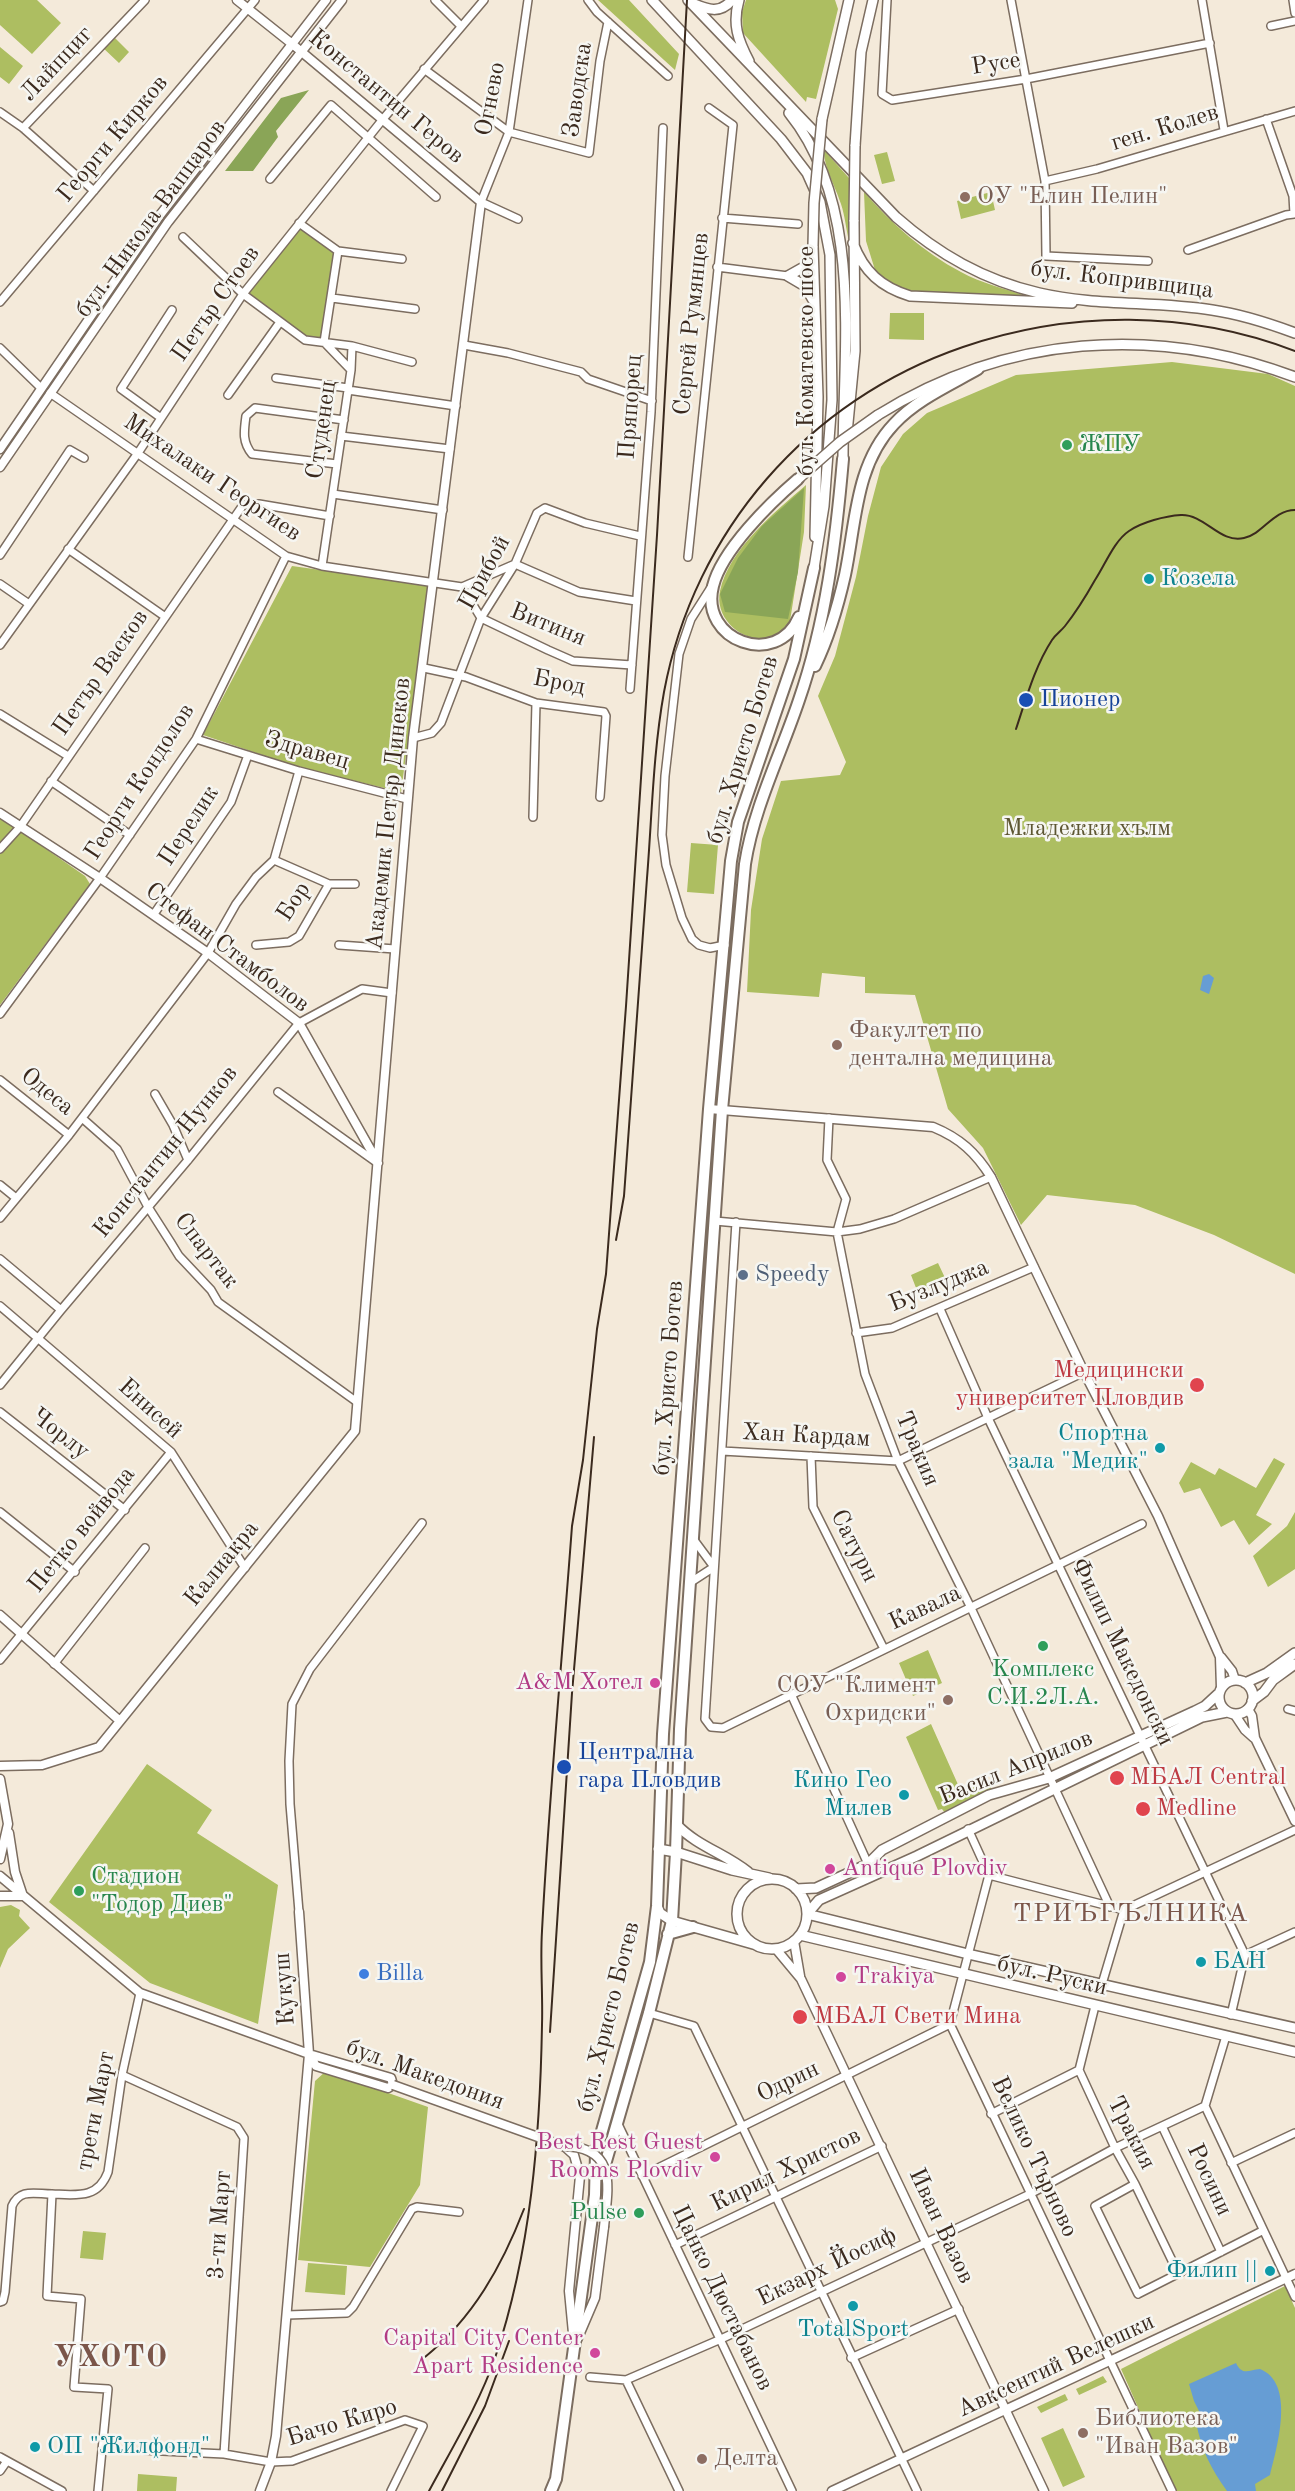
<!DOCTYPE html>
<meta charset="utf-8">
<style>
body{margin:0}
canvas{display:block;background:#f4eada}
</style>
<canvas width="1295" height="2491"></canvas>
<script>
const g = document.querySelector('canvas').getContext('2d');
g.lineJoin = 'round';
function paint(path, color) { g.fillStyle = color; g.fill(path, 'evenodd'); }
function strokePath(path, color, width, dash) { g.strokeStyle = color; g.lineWidth = width; g.lineCap = dash ? 'butt' : 'round'; g.setLineDash(dash || []); g.stroke(path); }
function label(font, color, halo, rows, align = 'center') {
  g.font = font + ' "Old Standard TT",serif'; g.lineWidth = 5; g.setLineDash([]); g.textBaseline = 'middle'; g.strokeStyle = halo; g.fillStyle = color; for (const [text, x, y, turn = 0] of rows) {
    g.save(); g.translate(x, y); g.rotate((+turn || 0) * Math.PI / 180); g.textAlign = isNaN(turn) ? turn : align; if (halo) g.strokeText(text, 0, 0); g.fillText(text, 0, 0); g.restore();
  }
}
const green = new Path2D(`
 M0 0H37L61 23 32 54 0 25Z
 M598 0H629L679 54 675 70Z
 M746 0H835L838 9 816 99 807 97 806 102 743 33 742 12Z
 M112 35 129 52 119 63 101 46Z
 M0 47 23 66 9 84 0 77Z
 M824 150 849 178V241C846 229 845 216 841 204 836 188 823 165 824 150Z
 M887 152 895 181 882 184 874 155Z
 M864 192C892 224 923 252 961 272 981 283 1005 289 1027 296L917 292 900 288 885 280 875 270 866 241Z
 M991 192 995 210 961 219 957 201Z
 M299 223 338 251 324 342 305 340 243 294Z
 M890 313H924V340L889 339Z
 M1172 362 1268 374 1295 386V1274L1214 1235 1135 1205 1047 1195 1021 1225 983 1148 948 1109 915 995 865 993V977L822 973 819 997 747 992 751 910 762 839 781 781 840 775 846 762 818 696 835 656 856 577 868 516 881 467 903 434 927 413 1016 375Z
 M806 485 804 532 790 621C787 624 784 630 781 632 753 652 713 623 720 591 729 549 775 512 806 485Z
 M292 566 429 585 401 792 301 768 203 735Z
 M0 817 85 876 90 884 0 1005Z
 M691 843 718 845 714 894 687 892Z
 M938 1263 946 1280 918 1293 911 1275Z
 M1274 1458 1285 1464 1256 1515 1272 1524 1249 1545 1234 1520 1221 1527 1200 1488 1184 1493 1179 1483 1191 1462 1215 1475 1219 1468 1256 1488Z
 M1295 1512V1569L1268 1587 1253 1556 1287 1526Z
 M928 1650 942 1683 913 1696 899 1663Z
 M931 1724 960 1789 987 1777 992 1791 945 1813 942 1809 938 1810 906 1737Z
 M147 1764 212 1810 197 1833 278 1885 258 2024 150 1983 49 1902Z
 M11 1905 20 1910 19 1916 30 1928 8 1949 0 1968V1907Z
 M326 2071 428 2107 420 2185 370 2267 298 2260 315 2081Z
 M83 2231 106 2233 103 2260 80 2258Z
 M308 2263 347 2266 345 2295 305 2292Z
 M1285 2286 1295 2308V2491H1175L1121 2369Z
 M1103 2376 1107 2382 1079 2395 1076 2389Z
 M1065 2394 1068 2400 1041 2413 1037 2407Z
 M1063 2428 1085 2477 1063 2487 1041 2438Z
 M138 2474 177 2477 176 2491H137Z`);
const forest = new Path2D(`
 M309 90 276 131 278 137 253 171H225L281 98Z
 M804 488 798 572 788 619 725 612 720 594 738 558 762 526Z`);
const water = new Path2D(`
 M1209 974 1214 978 1209 994 1200 990 1203 976Z
 M1236 2363C1242 2376 1249 2370 1260 2369 1295 2383 1278 2444 1270 2475L1255 2484 1256 2491H1227C1211 2469 1201 2449 1196 2422L1202 2417 1194 2401 1189 2384Z`);
const minor = new Path2D(`
 M435 0 461 26
 M588 0 597 12 668 76
 M887 0 882 94 892 100 1026 79 1210 43
 M1011 0 1045 181 1046 256 1148 261
 M1202 0 1224 130
 M1293 0 1295 13
 M1271 26 1295 21
 M424 69 509 132 589 153 600 61 608 22
 M0 112 23 128 94 191
 M23 128 145 0
 M270 179 331 105 436 197
 M1045 181 1097 169 1295 111
 M722 218 798 224
 M518 219 481 202 509 132 528 0
 M299 223 338 251 324 342 351 370 322 566
 M183 237 243 294 305 340 352 346 412 362
 M1188 250 1286 215 1294 214 1293 196 1266 119
 M338 251 402 259
 M717 267 788 276
 M332 298 415 309
 M0 302 255 0
 M464 345 508 353 581 372 588 379 652 401
 M0 348 41 388
 M351 370 352 346
 M276 378 348 388
 M348 390 456 406
 M50 393 286 556 322 566 462 587 481 618 548 650 573 661 632 665
 M228 395 280 322
 M161 418 121 389 172 310
 M341 436 450 449
 M337 464 252 454C242 442 244 431 246 416L255 408 344 420
 M333 494 443 510
 M68 549 164 616
 M0 555 70 450 84 458
 M688 557 733 125 709 108
 M0 584 29 604
 M712 586 691 619 679 654 665 776 662 835 666 865 682 918 692 939 699 945 710 948 725 945
 M462 587 515 564 579 592 636 601
 M0 645 138 453 243 294 383 119 484 0
 M424 668 466 677 536 703 604 712 606 716 600 797
 M630 689 651 412 663 128
 M0 714 68 756
 M413 738 432 733 441 723 481 618 515 564 537 513 545 508 585 523 640 536
 M196 739 299 771 407 799
 M51 781 130 835
 M533 817 536 703
 M0 849 20 827 243 505 259 504 330 516
 M274 860 329 884H355
 M154 914 231 802 248 755
 M256 945 289 942 299 936 329 884
 M339 945 395 949
 M0 1014 100 878 196 739 286 556
 M0 1080 69 1135
 M278 1092 376 1162
 M155 1094 173 1125 188 1160
 M82 1118 117 1149 148 1207 171 1243 179 1256 211 1290 218 1302 357 1402
 M829 1118 827 1160 846 1199 837 1232 865 1374 898 1461 971 1608 1110 1907
 M0 1185 16 1198
 M0 1218 69 1135 208 953 236 904 256 877 274 860 299 771
 M715 1221 837 1232 860 1229 894 1219 991 1177
 M736 1222 705 1719 711 1727 723 1728 1142 1524
 M0 1259 61 1310
 M0 1306 171 1452 245 1568
 M940 1309 988 1418 1245 1955 1231 2015
 M856 1333 892 1328 1034 1267
 M0 1385 61 1310 188 1160 299 1023 362 989 392 993
 M0 1412 125 1510
 M722 1451 898 1461 1084 1372
 M811 1456 813 1507 884 1649
 M0 1512 75 1572
 M691 1582 714 1567 694 1540
 M0 1660 171 1452
 M54 1664 145 1548
 M791 1694 868 1864
 M1288 1709 1295 1711
 M968 1829 989 1875 950 2024 1172 2491
 M989 1875 1124 1910
 M1124 1910 1295 1830
 M299 1912 290 1804 289 1761 292 1704 310 1669 422 1523
 M1245 1955 1295 1932
 M1102 1984 1124 1910
 M1095 2006 1079 2070 1115 2148 1135 2184 1178 2273
 M649 2013 694 2026 917 2491
 M1226 2036 1205 2106 1295 2297
 M122 2075 237 2127 244 2138 224 2454
 M991 2114 1079 2070
 M617 2122 792 2491
 M1162 2126 1221 2252
 M1231 2163 1295 2133
 M642 2176 950 2024
 M1135 2184 1095 2206 1138 2294 1262 2231
 M675 2245 882 2146
 M0 2302 3 2301 5 2292 12 2206C20 2188 35 2194 52 2194
 M287 2315 347 2313 353 2307 412 2209 417 2207 459 2212
 M851 2358 959 2309
 M590 2377 626 2380 721 2339 1030 2194 1115 2148 1205 2106
 M626 2380 679 2491
 M142 2450 224 2454 271 2462 292 2461 405 2420 423 2426 391 2491
 M0 2457 62 2491
 M0 2471 7 2461
 M98 2491 108 2389 74 2387 81 2299 47 2296 52 2194C77 2195 98 2199 108 2172L122 2075 140 1993`);
const tertiary = new Path2D(`
 M0 449 160 215 326 0
 M0 467 168 222 342 0
 M0 813 100 878 208 953 299 1023 378 1163
 M709 1109 933 1127C960 1138 976 1153 991 1177L1084 1372 1158 1516 1220 1657 1221 1688
 M0 1615 120 1721
 M1221 1657 1232 1671 1235 1680
 M1248 1709 1252 1716 1255 1738 1295 1821
 M1235 1715 1245 1730 1254 1738
 M0 1766 42 1765 99 1747 355 1431 413 738 481 202 291 43 237 0
 M0 1779 8 1824 0 1859
 M9 1833 15 1872 23 1896
 M0 1876 140 1993 309 2054 391 2078 393 2085 388 2088 316 2066 309 2055
 M0 1896H23
 M794 1941 800 1976
 M776 1949 801 1979 1044 2491
 M564 2146 574 2155 580 2176 569 2291 573 2333
 M577 2340 595 2298 604 2227
 M260 2491 271 2462 276 2436 309 2054 299 1912
 M832 2491 1295 2274`);
const secondary = new Path2D(`
 M652 0 781 139 807 173 820 202 830 255 832 400 824 506 814 568
 M688 0 896 217C938 254 983 280 1039 293 1096 306 1155 301 1212 310 1240 314 1268 323 1295 333
 M739 0C732 24 738 40 749 61
 M692 3C708 10 720 14 732 0
 M789 113C864 206 843 347 843 459
 M822 119 849 0
 M855 146 861 52 873 0
 M853 243C864 272 881 287 910 296L1072 303
 M813 246 818 397 815 537
 M788 276 805 286 813 300
 M788 276 804 267 813 255
 M878 415C1006 335 1155 324 1295 377
 M847 433 855 351 854 220
 M1219 1697a17 17 0 1 1 34 0a17 17 0 1 1-34 0Z
 M1245 1683 1267 1673 1295 1653
 M1252 1701 1264 1692 1273 1680 1295 1664
 M677 1825C697 1846 726 1854 748 1872
 M658 1849 676 1852 732 1870 769 1878
 M737 1914a35 35 0 1 1 70 0a35 35 0 1 1-70 0Z
 M796 1889 816 1888 868 1864 882 1850 989 1795 1049 1778 1195 1711 1205 1706 1218 1694
 M657 1906 660 1913 672 1921 753 1944
 M807 1914 968 1954 1295 2028
 M807 1914 819 1900 917 1856 1202 1717 1227 1712
 M800 1935 1295 2052`);
const primary = new Path2D(`
 M798 479C770 503 722 550 713 586 699 641 777 669 799 617
 M815 666C829 637 838 606 845 575 856 523 855 465 894 424 916 400 950 385 978 369
 M668 1934 693 1927
 M602 2175 649 2013 672 1921 676 1852 680 1729 722 1110 745 864C754 807 781 754 799 700 826 622 836 540 843 459
 M551 2491 556 2479 595 2195 596 2152 650 1962 657 1906 663 1734 709 1109 731 861 738 822 794 659 814 568`);
const rail = new Path2D(`
 M1016 729C1026 699 1035 666 1052 640 1056 634 1061 631 1065 626 1076 612 1086 596 1095 580 1105 565 1114 541 1129 531 1142 522 1165 516 1181 515 1205 514 1220 544 1244 538 1263 534 1273 510 1295 510
 M616 1240 624 1196C632 1090 639 984 647 878 652 816 653 753 664 692 694 531 808 400 963 347 1071 310 1188 310 1295 351
 M550 2032 572 1693 594 1437
 M425 2357C473 2318 502 2266 524 2209
 M429 2491C452 2448 479 2404 495 2358 531 2251 540 2137 542 2025 543 1994 540 1963 542 1931 549 1796 562 1661 572 1526L583 1460 597 1329 606 1274 626 1006 657 535 687 0
 M442 2491 485 2406 509 2341`);
const tertiaryBridge = new Path2D(`
 M393 2085 563 2146C618 2147 608 2187 604 2227`);
const secondaryBridge = new Path2D(`
 M854 220 855 146
 M813 246 814 203 822 119
 M798 479 840 442 878 415`);
const markers = [
 [965,197,6,"#8d6e63"],
 [1067,445,6,"#2e9e5b"],
 [1149,579,6,"#0f9aa8"],
 [1026,700,8,"#1a4fb4"],
 [837,1045,6,"#8d6e63"],
 [743,1275,6,"#5c6f8a"],
 [1197,1385,8,"#e0444e"],
 [1160,1448,6,"#0f9aa8"],
 [1043,1646,6,"#2e9e5b"],
 [655,1683,6,"#d1479c"],
 [948,1700,6,"#8d6e63"],
 [564,1767,8,"#1a4fb4"],
 [1117,1778,8,"#e0444e"],
 [904,1795,6,"#0f9aa8"],
 [1143,1809,8,"#e0444e"],
 [830,1869,6,"#d1479c"],
 [79,1891,6,"#2e9e5b"],
 [1201,1962,6,"#0f9aa8"],
 [364,1974,6,"#3f7fe0"],
 [841,1977,6,"#d1479c"],
 [800,2017,8,"#e0444e"],
 [715,2157,6,"#d1479c"],
 [639,2213,6,"#2e9e5b"],
 [1270,2271,6,"#0f9aa8"],
 [853,2306,6,"#0f9aa8"],
 [595,2353,6,"#d1479c"],
 [1083,2433,6,"#8d6e63"],
 [35,2447,6,"#0f9aa8"],
 [702,2459,6,"#8d6e63"]
];
const streetNames = [
 ["Лайпциг",57,64,-47],
 ["Русе",996,64,-9],
 ["Заводска",578,90,-82],
 ["Константин Геров",386,97,40],
 ["Огнево",491,99,-79],
 ["ген. Колев",1165,128,-17],
 ["Георги Кирков",113,139,-50],
 ["бул. Никола Вапцаров",151,219,-54],
 ["бул. Копривщица",1122,280,7],
 ["Петър Стоев",216,304,-55],
 ["Сергей Румянцев",692,324,-84],
 ["бул. Коматевско шосе",807,361,-90],
 ["Пряпорец",631,407,-86],
 ["Студенец",322,430,-82],
 ["Михалаки Георгиев",212,478,34],
 ["Прибой",485,573,-61],
 ["Витиня",548,625,22],
 ["Петър Васков",101,673,-55],
 ["Брод",559,683,11],
 ["бул. Христо Ботев",743,750,-73],
 ["Здравец",307,751,16],
 ["Георги Кондолов",140,782,-57],
 ["Академик Петър Динеков",389,814,-84],
 ["Перелик",189,826,-57],
 ["Бор",294,902,-57],
 ["Стефан Стамболов",227,948,37],
 ["Одеса",47,1092,39],
 ["Константин Нунков",166,1152,-51],
 ["Спартак",206,1251,52],
 ["Бузлуджа",939,1286,-22],
 ["бул. Христо Ботев",669,1378,-86],
 ["Енисей",150,1409,42],
 ["Чорлу",60,1434,38],
 ["Хан Кардам",806,1436,3],
 ["Тракия",917,1449,67],
 ["Петко войвода",82,1530,-51],
 ["Сатурн",854,1546,63],
 ["Калиакра",222,1564,-51],
 ["Кавала",925,1608,-25],
 ["Филип Македонски",1122,1652,64],
 ["Васил Априлов",1016,1768,-22],
 ["бул. Руски",1052,1976,13],
 ["Кукуш",285,1989,-94],
 ["бул. Христо Ботев",609,2017,-76],
 ["бул. Македония",425,2075,20],
 ["Одрин",788,2082,-26],
 ["трети Март",96,2111,-79],
 ["Тракия",1131,2133,63],
 ["Велико Търново",1034,2157,65],
 ["Кирил Христов",786,2170,-26],
 ["Росини",1209,2180,65],
 ["3-ти Март",220,2225,-86],
 ["Иван Вазов",941,2226,65],
 ["Екзарх Йосиф",827,2267,-26],
 ["Цанко Дюстабанов",722,2298,64],
 ["Авксентий Велешки",1056,2366,-25],
 ["Бачо Киро",342,2423,-17]
];
const educationNames = [
 ["ОУ \"Елин Пелин\"",977,197],
 ["Факултет по",849,1031],
 ["дентална медицина",849,1059],
 ["СОУ \"Климент",936,1686,"right"],
 ["Охридски\"",936,1714,"right"],
 ["Библиотека",1095,2419],
 ["\"Иван Вазов\"",1095,2447],
 ["Делта",714,2459]
];
const leisureNames = [
 ["ЖПУ",1079,445],
 ["Kомплекс",1043,1670,"center"],
 ["С.И.2Л.А.",1043,1698,"center"],
 ["Стадион",91,1877],
 ["\"Тодор Диев\"",91,1905],
 ["Pulse",627,2213,"right"]
];
const cultureNames = [
 ["Козела",1161,579],
 ["Спортна",1148,1434,"right"],
 ["зала \"Медик\"",1148,1462,"right"],
 ["Кино Гео",892,1781,"right"],
 ["Милев",892,1809,"right"],
 ["БАН",1213,1962],
 ["Филип ||",1258,2271,"right"],
 ["TotalSport",853,2330,"center"],
 ["ОП \"Жилфонд\"",47,2447]
];
const transitNames = [
 ["Пионер",1040,700],
 ["Централна",578,1753],
 ["гара Пловдив",578,1781]
];
const parkNames = [
 ["Младежки хълм",1087,829]
];
const serviceNames = [
 ["Speedy",755,1275]
];
const healthNames = [
 ["Медицински",1184,1371,"right"],
 ["университет Пловдив",1184,1399,"right"],
 ["МБАЛ Central",1130,1778],
 ["Medline",1156,1809],
 ["МБАЛ Свети Мина",814,2017]
];
const hotelNames = [
 ["A&M Хотел",643,1683],
 ["Antique Plovdiv",842,1869,"left"],
 ["Trakiya",853,1977,"left"],
 ["Best Rest Guest",703,2143],
 ["Rooms Plovdiv",703,2171],
 ["Capital City Center",583,2339],
 ["Apart Residence",583,2367]
];
const shopNames = [
 ["Billa",376,1974]
];
const neighbourhoodNames = [
 ["ТРИЪГЪЛНИКА",1131,1914]
];
const districtNames = [
 ["УХОТО",111,2358]
];
paint(green, '#adbe61');
paint(forest, '#8aa557');
paint(water, '#669dd4');
strokePath(minor, '#7c6d60', 10);
strokePath(tertiary, '#7c6d60', 11);
strokePath(secondary, '#7c6d60', 12);
strokePath(primary, '#7c6d60', 14);
strokePath(minor, '#fff', 7);
strokePath(tertiary, '#fff', 8);
strokePath(secondary, '#fff', 9);
strokePath(primary, '#fff', 10);
strokePath(rail, '#3b2a1e', 2);
strokePath(tertiaryBridge, '#7c6d60', 11, []);
strokePath(secondaryBridge, '#7c6d60', 12, []);
strokePath(tertiaryBridge, '#fff', 8);
strokePath(secondaryBridge, '#fff', 9);
for (const [x, y, r, color] of markers) { const dot = new Path2D(); dot.arc(x, y, r, 0, 2 * Math.PI); g.fillStyle = color; g.fill(dot); strokePath(dot, '#f6f6f2', 2); }
label('24px', '#3b2a1e', '#f6f6f2', streetNames);
label('24px', '#785e54', '#f6f6f2', educationNames, 'left');
label('24px', '#27864d', '#f6f6f2', leisureNames, 'left');
label('24px', '#0d838f', '#f6f6f2', cultureNames, 'left');
label('24px', '#164399', '#f6f6f2', transitNames, 'left');
label('24px', '#5d5632', '#f6f6f2', parkNames);
label('24px', '#4e5e75', '#f6f6f2', serviceNames, 'left');
label('24px', '#be3a42', '#f6f6f2', healthNames, 'left');
label('24px', '#b23c85', '#f6f6f2', hotelNames, 'right');
label('24px', '#366cbe', '#f6f6f2', shopNames, 'left');
g.letterSpacing = '1.5px';
label('26px', '#7b564a', '#f6f6f2', neighbourhoodNames);
g.letterSpacing = '0px';
g.letterSpacing = '1.5px';
label('bold 30px', '#7b564a', '#f6f6f2', districtNames);
g.letterSpacing = '0px';
</script>
